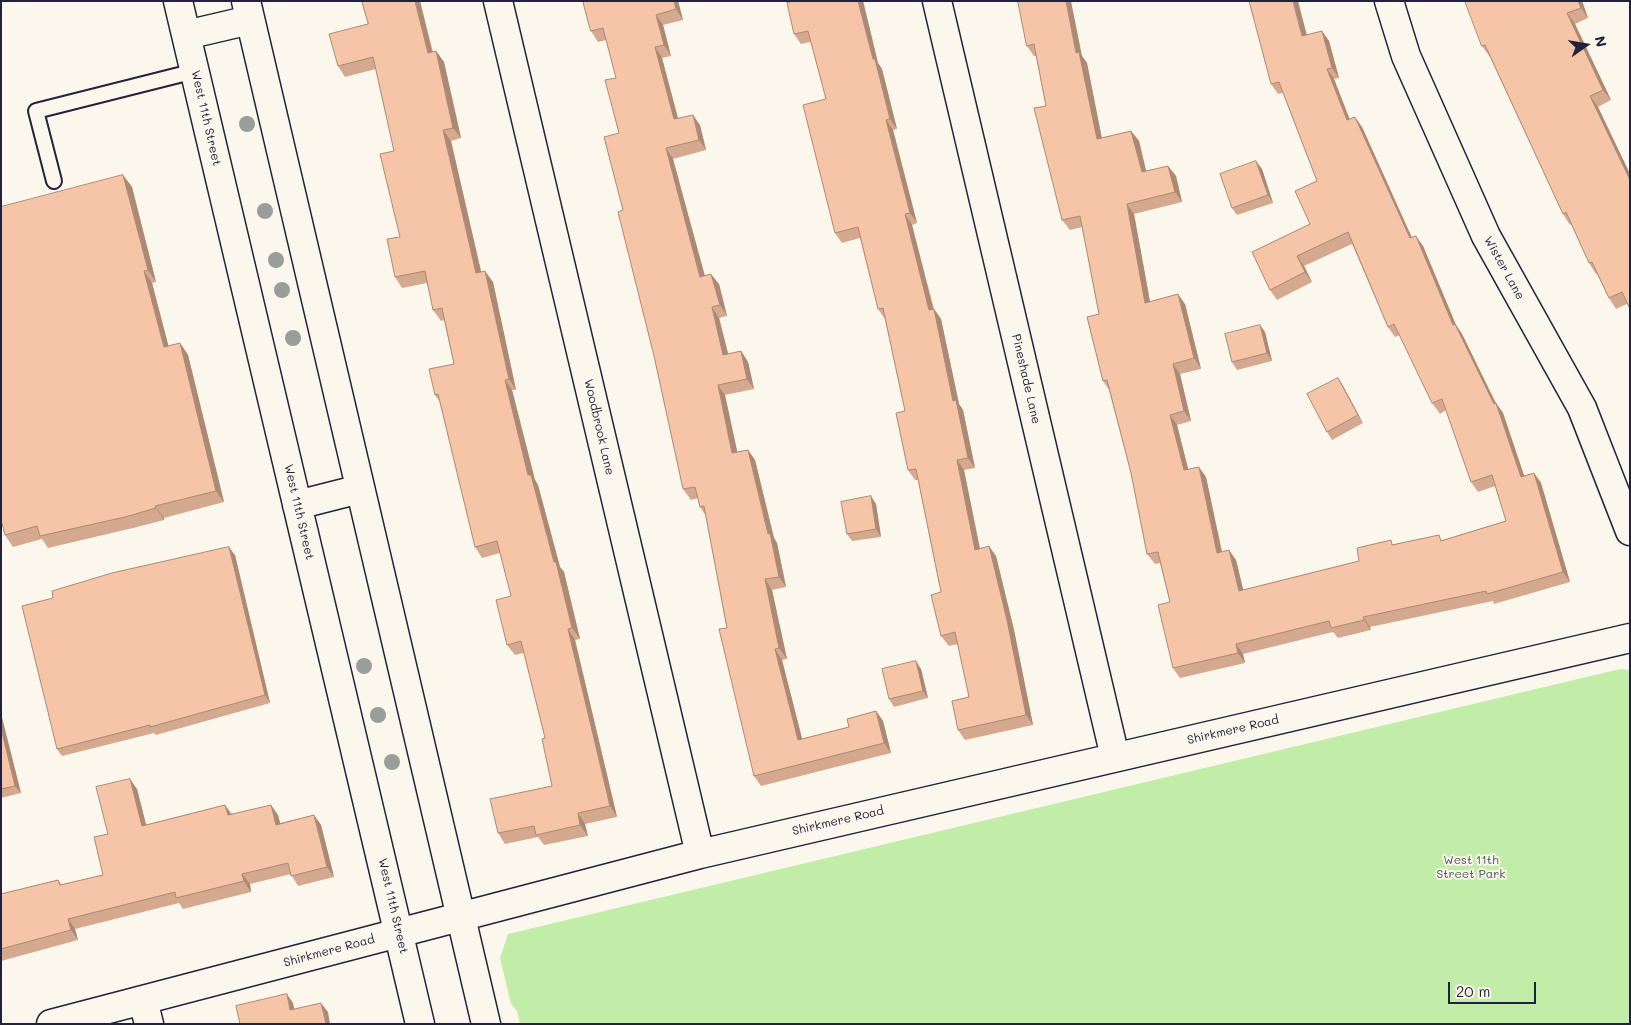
<!DOCTYPE html>
<style>
body{margin:0}
#map{position:relative;width:1631px;height:1025px;overflow:hidden;background:#fbf7ec;font-family:Mali,sans-serif}
canvas{display:block}
.frame{position:absolute;inset:0;border:2px solid #22223b;pointer-events:none}
.north{position:absolute;left:1561px;top:20px;width:50px;height:50px;-webkit-text-stroke:4px #fbf7ec;paint-order:stroke;rotate:77deg;font-size:14px;font-weight:700;line-height:20px;text-align:center;color:#22223b}
.north::after{content:'';display:block;margin:auto;width:18px;height:22px;background:#22223b;clip-path:polygon(50% 0,100% 100%,50% 72%,0 100%)}
.scale{position:absolute;left:1448px;top:982px;width:88px;height:22px;box-sizing:border-box;border:2px solid #22223b;border-top:0;padding-left:6px;font-size:15px;line-height:18px;white-space:nowrap;color:#22223b;-webkit-text-stroke:4px #fbf7ec;paint-order:stroke}
</style>
<div id="map">
<canvas width="1631" height="1025"></canvas>
<div class="frame"></div>
<div class="north">N</div>
<div class="scale">20 m</div>
</div>
<script>
const g = document.querySelector('canvas').getContext('2d');
g.lineJoin = 'round';
function paint(path, color) { g.fillStyle = color; g.fill(path, 'evenodd'); }
function strokePath(path, color, width, dash) { g.strokeStyle = color; g.lineWidth = width; g.lineCap = dash ? 'butt' : 'round'; g.setLineDash(dash || []); g.stroke(path); }
function label(font, color, halo, rows, align = 'center') {
  g.font = font + ' Mali,sans-serif'; g.lineWidth = 4; g.setLineDash([]); g.textBaseline = 'middle'; g.strokeStyle = halo; g.fillStyle = color; for (const [text, x, y, turn = 0] of rows) {
    g.save(); g.translate(x, y); g.rotate((+turn || 0) * Math.PI / 180); g.textAlign = isNaN(turn) ? turn : align; if (halo) g.strokeText(text, 0, 0); g.fillText(text, 0, 0); g.restore();
  }
}
const green = new Path2D(`
 M1620 669 1630 670V1024H520L517 1011 511 1004 500 958 508 934Z`);
const lane = new Path2D(`
 M54 181 36 111 195 71`);
const street = new Path2D(`
 M498 1 700 854
 M937 1 1115 757
 M1389 1 1406 56 1486 236 1582 408 1630 531
 M143 1000 149 1024
 M51 1024 700 854 1630 638`);
const secondary = new Path2D(`
 M178 1 420 1024
 M246 1 486 1024
 M186 35 250 20
 M297 505 360 489`);
const trees = [
 [247,124],
 [265,211],
 [276,260],
 [282,290],
 [293,338],
 [364,666],
 [378,715],
 [392,762]
];
const wall = new Path2D(`
 M362 1H420L433 52 436 51 444 62 461 138 451 141 481 272 493 282 516 390H512L535 480 538 485 560 567 564 572 580 639 575 640 617 817 585 824 588 836 544 845 538 837 505 844 498 833 552 786 545 738 524 653 515 655 507 645 511 596 500 553 482 558 475 547 440 402 435 395 454 364 444 320 441 321 433 310 427 283 402 288 395 277 400 237 394 151 376 69 345 77 338 66 368 24Z
 M583 1H678L683 20 663 25 671 56 662 58 678 118 700 125 706 150 673 159 704 276 719 284 727 316 719 318 728 354 741 351 748 362 754 389 725 395 737 452 748 450 755 460 774 538 777 543 786 587 772 590 787 659 782 660 802 739 849 727 876 711 883 721 891 753 761 786 754 776 706 516 700 507 698 498 691 500 683 489 623 210 616 78 606 40 598 42 591 31Z
 M794 1H863L878 63 882 69 897 129 893 130 917 223 912 225 934 309 941 319 959 404 963 410 975 468 964 470 980 548 996 556 1014 630 1033 725 965 740 958 730 969 697 958 644 949 646 941 636V592L918 480H915L908 470 905 411 885 319 878 309 860 238 842 243 835 233 826 99 811 42 801 44 794 34Z
 M1018 1 1082 56 1087 63 1102 138 1131 131 1139 141 1146 171 1168 166 1176 176 1182 202 1134 214 1150 301 1185 304 1201 369 1180 374 1191 421 1177 425 1188 469 1206 477 1222 551 1236 560 1243 590 1359 561 1394 544 1443 540 1506 521 1495 486 1478 492 1471 482 1446 410 1440 414 1432 403 1400 335 1395 337 1388 327 1352 244 1304 266 1312 282 1277 300 1270 290 1310 224 1317 181 1283 93 1278 94 1271 84 1307 35 1322 31 1329 41 1339 78 1334 79 1349 119 1362 127 1412 238 1423 246 1456 325 1462 334 1496 403 1503 413 1524 476 1534 473 1541 483 1570 582 1494 604 1493 601 1370 627 1371 630 1338 638 1333 632 1243 654 1245 663 1180 678 1173 668 1170 602 1160 563 1155 564 1147 554 1131 473 1109 390 1103 381 1099 314 1082 227 1070 230 1062 220 1046 106 1036 56H1034L1027 46Z
 M1582 1 1588 18 1575 24 1611 100 1598 107 1630 174V309L1627 304 1616 309 1609 298 1597 274H1596L1589 263 1571 224 1570 225 1563 214 1490 57 1482 46Z
 M1262 169 1273 203 1237 215 1232 208Z
 M123 175 132 187 156 282 152 283 168 346 180 343 188 355 224 502 164 518V520L133 528 48 548 42 539 13 547 5 535Z
 M1265 332 1272 361 1237 370 1232 362Z
 M1338 378 1343 386 1363 423 1332 440 1327 432Z
 M876 504 881 537 852 541 847 534Z
 M235 555 270 703 156 735 154 733 62 756 57 749Z
 M921 669 928 698 894 707 889 699Z
 M1 714 21 793 1 798Z
 M137 789 146 825 225 805 232 814 278 815 280 823 314 815 321 825 334 877 298 886 291 874 250 884 251 892 183 909 179 903 75 929 78 940 1 961V894L58 880 62 885 103 875 108 834Z`);
const shadedWall = new Path2D(`
 M415 1H420L435 64 428 53Z
 M674 1H678L683 20 676 9Z
 M858 1H863L878 63 882 69 897 129 890 119 873 59Z
 M1066 1H1071L1082 56 1087 63 1104 150 1097 139 1076 53Z
 M1293 1H1298L1310 47 1302 36Z
 M1578 1H1582L1588 18 1581 8Z
 M1567 13 1575 24 1611 100 1603 90Z
 M656 15 663 25 671 56 664 45Z
 M1322 31 1329 41 1339 78 1332 68Z
 M655 47 662 58 681 130 674 119Z
 M436 51 444 62 461 138 453 128Z
 M1327 69 1334 79 1354 130 1347 120Z
 M1590 96 1598 107 1630 174V180Z
 M693 115 700 125 706 150 699 140Z
 M1355 117 1362 127 1417 249 1410 238Z
 M886 120 893 130 917 223 910 213Z
 M443 130 451 141 484 284 476 273Z
 M1131 131 1139 141 1149 183 1142 172Z
 M666 148 673 159 708 287 700 277Z
 M1256 161 1262 169 1273 203 1268 195Z
 M1168 166 1176 176 1182 202 1175 192Z
 M123 175 132 187 156 282 148 270Z
 M1127 204 1134 214 1152 313 1145 303Z
 M905 214 912 225 936 320 929 310Z
 M1416 236 1423 246 1456 325 1462 334 1497 406 1496 403 1503 413 1528 487 1521 477 1494 404 1453 325Z
 M1297 256 1304 266 1312 282 1305 272Z
 M144 271 152 283 172 359 164 347Z
 M485 271 493 282 516 390 509 379Z
 M711 274 719 284 727 316 720 305Z
 M1178 294 1185 304 1201 369 1194 358Z
 M712 307 719 318 731 365 723 355Z
 M934 309 941 319 959 404 963 410 975 468 968 458 953 401Z
 M1260 325 1265 332 1272 361 1267 353Z
 M180 343 188 355 224 502 216 491Z
 M741 351 748 362 754 389 747 379Z
 M1173 364 1180 374 1191 421 1184 411Z
 M1338 378 1343 386 1363 423 1358 415Z
 M505 380 512 390 535 480 538 485 560 567 564 572 580 639 572 628 528 475Z
 M718 385 725 395 740 464 732 453Z
 M1170 415 1177 425 1191 480 1184 470Z
 M748 450 755 460 774 538 777 543 786 587 779 577Z
 M957 460 964 470 982 560 975 550Z
 M1199 467 1206 477 1224 563 1217 553Z
 M1534 473 1541 483 1570 582 1563 572Z
 M871 496 876 504 881 537 876 529Z
 M155 506 164 518V520L156 508Z
 M989 546 996 556 1014 630 1033 725 1026 715Z
 M229 547 235 555 270 703 265 695Z
 M1229 550 1236 560 1246 601 1239 591Z
 M765 579 772 590 787 659 779 648Z
 M1363 617 1370 627 1371 630 1364 620Z
 M568 629 575 640 617 817 610 806Z
 M1236 644 1243 654 1245 663 1238 653Z
 M775 649 782 660 805 750 798 740Z
 M916 661 921 669 928 698 923 691Z
 M876 711 883 721 891 753 884 743Z
 M1 714 21 793 15 786 1 728Z
 M130 779 137 789 149 836 142 826Z
 M225 805 232 816 228 815Z
 M271 805 278 815 283 835 276 825Z
 M578 813 585 824 588 836 580 825Z
 M314 815 321 825 334 877 327 867Z
 M242 874 250 884 251 892 244 881Z
 M68 919 75 929 78 940 71 930Z
 M287 994 293 1003 297 1020 290 1010Z
 M321 1003 328 1012 330 1024H326Z`);
const building = new Path2D(`
 M362 1H415L428 53 436 51 453 128 443 130 476 273 485 271 509 379 505 380 528 475H531L554 562H556L572 628 568 629 610 806 578 813 580 825 536 835 534 826 498 833 490 799 552 786 542 739 545 738 521 641 507 645 496 600 511 596 497 541 475 547 438 394 435 395 429 369 454 364 442 308 433 310 425 271 395 277 387 239 400 237 380 154 394 151 373 57 338 66 329 34 368 24Z
 M583 1H674L676 9 656 15 664 45 655 47 674 119 693 115 699 140 666 148 700 277 711 274 720 305 712 307 723 355 741 351 747 379 718 385 732 453 748 450 768 534 770 533 779 577 765 579 779 648 775 649 798 740 849 727 847 719 876 711 884 743 754 776 719 629 727 628 704 506 700 507 695 487 683 489 654 356 618 212 623 210 604 137 619 133 605 80 616 78 603 28 591 31Z
 M794 1H858L873 59H875L890 119 886 120 910 213 905 214 929 310 934 309 953 401 956 400 968 458 957 460 975 550 989 546 1007 620 1026 715 958 730 952 701 969 697 955 632 941 636 931 595 941 592 916 469 908 470 896 413 905 411 883 308 878 309 858 227 835 233 803 105 826 99 808 31 794 34 787 3Z
 M1018 1H1066L1076 53 1079 52 1097 139 1131 131 1142 172 1168 166 1175 192 1127 204 1145 303 1178 294 1194 358 1173 364 1184 411 1170 415 1184 470 1199 467 1217 553 1229 550 1239 591 1359 561 1357 548 1391 540 1392 545 1439 535 1441 541 1506 521 1492 475 1471 482 1442 399 1432 403 1394 324 1388 327 1348 232 1297 256 1305 272 1270 290 1252 252 1310 224 1295 191 1317 181 1279 82 1271 84 1249 1H1293L1302 36 1322 31 1332 68 1327 69 1347 120 1355 117 1410 238 1416 236 1453 325 1455 324 1494 404 1496 403 1521 477 1534 473 1563 572 1487 594 1486 591 1363 617 1364 620 1331 628 1329 621 1236 644 1238 653 1173 668 1158 605 1170 602 1158 552 1147 554 1131 473 1107 380 1103 381 1087 317 1099 314 1080 216 1062 220 1034 108 1046 106 1034 44 1027 46Z
 M1465 1H1578L1581 8 1567 13 1603 90 1590 96 1630 180V309L1622 292 1609 298 1592 262 1589 263 1566 212 1563 214 1485 45 1482 46Z
 M1256 161 1268 195 1232 208 1220 174Z
 M123 175 148 270 144 271 164 347 180 343 216 491 155 506 156 508 125 517 40 536 37 526 5 535 1 520V207Z
 M1260 325 1267 353 1232 362 1225 334Z
 M1338 378 1358 415 1327 432 1307 394Z
 M871 496 876 529 847 534 841 502Z
 M229 547 265 695 150 727V725L57 749 22 606 53 598 52 591 112 573Z
 M916 661 923 691 889 699 882 669Z
 M1 728 15 786 1 789Z
 M130 779 142 826 225 805 228 815 271 805 276 825 314 815 327 867 291 876 288 863 242 874 244 881 176 898 175 892 68 919 71 930 1 949V894L58 880 60 885 103 875 94 837 108 834 96 787Z
 M287 994 290 1010 321 1003 326 1024H240L236 1006Z`);
const streetNames = [
 ["West 11th Street",206,118,77],
 ["Wister Lane",1504,268,61],
 ["Pineshade Lane",1026,379,77],
 ["Woodbrook Lane",599,427,77],
 ["West 11th Street",299,512,77],
 ["Shirkmere Road",1233,730,-13],
 ["Shirkmere Road",838,821,-13],
 ["West 11th Street",393,906,77],
 ["Shirkmere Road",329,951,-15]
];
const parkNames = [
 ["West 11th",1471,860],
 ["Street Park",1471,874]
];
paint(green, '#c1eda9');
strokePath(lane, '#22223b', 18);
strokePath(street, '#22223b', 31);
strokePath(secondary, '#22223b', 31);
strokePath(lane, '#fbf7ec', 14);
strokePath(street, '#fbf7ec', 28);
strokePath(secondary, '#fbf7ec', 28);
g.fillStyle = '#9a9e9a';
for (const [x, y] of trees) { g.beginPath(); g.arc(x, y, 8, 0, 2 * Math.PI); g.fill(); }
paint(wall, '#d4a98f');
paint(shadedWall, '#ac8974');
paint(building, '#f6c4a6');
strokePath(building, '#ac8974', 1);
label('12px', '#22223b', '#fbf7ec', streetNames);
label('12px', '#4a5556', '#fbf7ec', parkNames);
</script>
